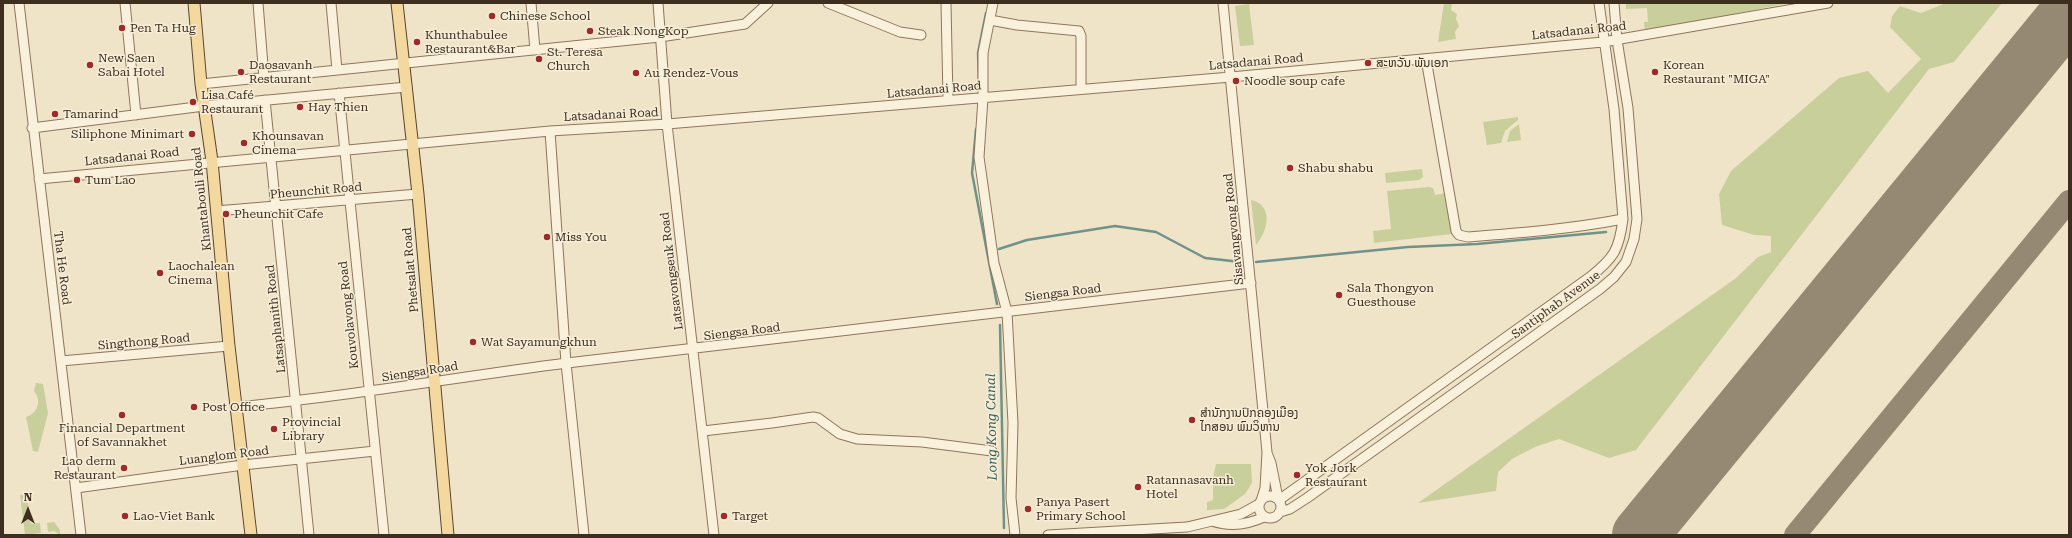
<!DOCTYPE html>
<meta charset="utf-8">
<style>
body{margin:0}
#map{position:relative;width:2072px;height:538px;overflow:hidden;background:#f0e4c8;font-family:"Roboto Serif",serif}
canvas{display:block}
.frame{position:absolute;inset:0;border:4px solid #3d2e20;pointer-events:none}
.north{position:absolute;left:8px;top:490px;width:40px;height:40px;-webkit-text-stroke:3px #f7eed8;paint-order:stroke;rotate:0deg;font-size:11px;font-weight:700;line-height:16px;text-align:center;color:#3d2e20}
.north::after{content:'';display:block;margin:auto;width:14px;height:18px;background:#3d2e20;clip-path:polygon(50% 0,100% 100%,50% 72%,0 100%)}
</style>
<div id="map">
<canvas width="2072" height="538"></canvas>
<div class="frame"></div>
<div class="north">N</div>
</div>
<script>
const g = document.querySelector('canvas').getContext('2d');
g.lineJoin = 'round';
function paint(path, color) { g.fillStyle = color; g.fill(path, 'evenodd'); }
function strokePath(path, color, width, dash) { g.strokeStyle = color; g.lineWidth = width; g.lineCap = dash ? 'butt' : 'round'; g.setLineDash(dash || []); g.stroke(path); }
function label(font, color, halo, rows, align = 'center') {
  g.font = font + ' "Roboto Serif","Noto Sans Lao",serif'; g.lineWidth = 3; g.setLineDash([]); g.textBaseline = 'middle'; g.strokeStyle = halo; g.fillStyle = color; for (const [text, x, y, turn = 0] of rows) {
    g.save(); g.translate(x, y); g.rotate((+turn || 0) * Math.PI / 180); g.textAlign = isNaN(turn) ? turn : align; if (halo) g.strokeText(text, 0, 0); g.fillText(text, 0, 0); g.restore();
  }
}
const green = new Path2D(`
 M1444 3H1452L1451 10 1457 14 1456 19 1459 26 1455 32 1456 39 1438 42Z
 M1626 3H1789L1645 32 1644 22H1648L1647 8 1626 9Z
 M1946 3H2002L1954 62 1929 69 1636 450 1609 458 1559 439 1535 447 1512 459 1498 472 1496 491 1418 503 1736 278 1758 257 1771 252V236L1754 235 1722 225 1719 194 1731 171 1839 78 1868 71 1888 93 1921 59 1890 27 1892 16 1900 6 1921 13Z
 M1249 4 1254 45 1240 46 1235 6Z
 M1518 117V120L1505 131 1501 143 1487 145 1483 122Z
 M1519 124 1521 140 1507 142 1510 131Z
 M1422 169 1423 177 1419 180 1386 183 1385 173Z
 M1429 187 1433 188 1435 195 1446 193 1452 234 1374 243 1373 231 1391 229 1387 191Z
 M1251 200C1274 205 1268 231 1256 245Z
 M36 383 43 384 48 413 38 452 33 451 26 417C38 413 42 401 34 391Z
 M1216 464H1251L1252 483 1245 494 1224 509 1207 510V502L1213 500V478Z
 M27 494 30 522 32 524 40 523 41 533 25 535 20 495Z
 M54 522 60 530V535L54 531 48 532 47 523Z`);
const stream = new Path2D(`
 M979 81 978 53 986 13
 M976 129 972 173 997 304
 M999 249 1027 240 1115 226 1156 232 1205 258 1241 262
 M1256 262 1408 247 1477 244 1606 232
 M1000 325 1004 528`);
const taxiway = new Path2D(`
 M1795 535 2069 201`);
const runway = new Path2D(`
 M1640 535 2069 12`);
const minor = new Path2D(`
 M19 3 81 535
 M125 3 136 115
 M258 3 264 78
 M331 3 337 70
 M531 3 535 50
 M658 3 667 124 714 535
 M828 3 900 32 921 35
 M946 3 948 100
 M993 3 983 53V98L979 157 994 263 1007 312 1013 423 1011 498 1015 535
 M1223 3 1267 452 1265 488 1261 501
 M990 20 1017 25 1079 31 1081 36V89
 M1426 59 1456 231 1459 235 1468 237C1520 233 1571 229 1623 219
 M201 84 660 37 745 24 768 3
 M339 93 384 535
 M265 100 309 535
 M32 128 204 106 407 87
 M550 131 566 363 584 535
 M39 179 550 131 667 124 1231 77 1603 42 1828 3
 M216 211 418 194
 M61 361 229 346
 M236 407C347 397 456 377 567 363 795 336 1023 310 1251 283
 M703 431 772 423 813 417 818 418 840 434 857 439 922 442 992 451
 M1267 453 1271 463 1278 498
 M76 488 243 465 375 451
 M1259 507a11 11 0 1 1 22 0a11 11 0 1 1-22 0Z
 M1279 500 1590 277C1614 258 1619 250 1623 219L1614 109 1599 3
 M1280 512 1290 509 1307 498 1600 289 1614 277 1626 262 1634 239 1637 219 1628 108 1617 40 1614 3
 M1212 521C1230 527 1247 525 1264 517
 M1048 535 1187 527 1241 514 1259 504`);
const major = new Path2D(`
 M194 3 201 84 212 161 229 346 251 535
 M397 3 418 194 448 535`);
const markers = [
 [492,16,4,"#9e2a2b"],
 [122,28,4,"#9e2a2b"],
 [590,31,4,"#9e2a2b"],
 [417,42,4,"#9e2a2b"],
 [539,59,4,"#9e2a2b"],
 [1368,63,4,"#9e2a2b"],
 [90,65,4,"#9e2a2b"],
 [241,72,4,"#9e2a2b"],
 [1655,72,4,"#9e2a2b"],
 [636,73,4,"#9e2a2b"],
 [1236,81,4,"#9e2a2b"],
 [193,102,4,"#9e2a2b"],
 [300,107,4,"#9e2a2b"],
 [55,114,4,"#9e2a2b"],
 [192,134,4,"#9e2a2b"],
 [244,143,4,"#9e2a2b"],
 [1290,168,4,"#9e2a2b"],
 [77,180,4,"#9e2a2b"],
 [226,214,4,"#9e2a2b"],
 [547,237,4,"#9e2a2b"],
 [160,273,4,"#9e2a2b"],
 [1339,295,4,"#9e2a2b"],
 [473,342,4,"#9e2a2b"],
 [194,407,4,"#9e2a2b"],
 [122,415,4,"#9e2a2b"],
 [1192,420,4,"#9e2a2b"],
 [274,429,4,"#9e2a2b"],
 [124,468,4,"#9e2a2b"],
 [1297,475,4,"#9e2a2b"],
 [1138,487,4,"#9e2a2b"],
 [1028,509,4,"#9e2a2b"],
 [125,516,4,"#9e2a2b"],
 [724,516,4,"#9e2a2b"]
];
const poiNames = [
 ["Chinese School",500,16],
 ["Pen Ta Hug",130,28],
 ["Steak NongKop",598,31],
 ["Khunthabulee",425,35],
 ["Restaurant&Bar",425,49],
 ["St. Teresa",547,52],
 ["Church",547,66],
 ["New Saen",98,58],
 ["Sabai Hotel",98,72],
 ["ສະຫວັນ ພັນເອກ",1376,63],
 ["Daosavanh",249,65],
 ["Restaurant",249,79],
 ["Korean",1663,65],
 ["Restaurant \"MIGA\"",1663,79],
 ["Au Rendez-Vous",644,73],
 ["Noodle soup cafe",1244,81],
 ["Lisa Café",201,95],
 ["Restaurant",201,109],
 ["Hay Thien",308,107],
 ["Tamarind",63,114],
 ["Siliphone Minimart",184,134,"right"],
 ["Khounsavan",252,136],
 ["Cinema",252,150],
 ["Shabu shabu",1298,168],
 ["Tum Lao",85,180],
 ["Pheunchit Cafe",234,214],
 ["Miss You",555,237],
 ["Laochalean",168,266],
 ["Cinema",168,280],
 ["Sala Thongyon",1347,288],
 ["Guesthouse",1347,302],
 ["Wat Sayamungkhun",481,342],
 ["Post Office",202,407],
 ["ສຳນັກງານປົກຄອງເມືອງ",1200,413],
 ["ໄກສອນ ພົມວິຫານ",1200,427],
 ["Provincial",282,422],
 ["Library",282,436],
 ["Financial Department",122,428,"center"],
 ["of Savannakhet",122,442,"center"],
 ["Lao derm",116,461,"right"],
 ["Restaurant",116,475,"right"],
 ["Yok Jork",1305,468],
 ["Restaurant",1305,482],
 ["Ratannasavanh",1146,480],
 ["Hotel",1146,494],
 ["Panya Pasert",1036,502],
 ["Primary School",1036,516],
 ["Lao-Viet Bank",133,516],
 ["Target",732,516]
];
const streetNames = [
 ["Latsadanai Road",1579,31,-6],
 ["Latsadanai Road",1256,62,-5],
 ["Latsadanai Road",934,90,-5],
 ["Latsadanai Road",611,115,-3],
 ["Latsadanai Road",132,157,-6],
 ["Pheunchit Road",316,191,-5],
 ["Khantabouli Road",202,199,-96],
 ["Sisavangvong Road",1234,229,-96],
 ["Tha He Road",62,268,83],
 ["Phetsalat Road",411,270,-95],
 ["Latsavongseuk Road",672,271,-97],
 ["Siengsa Road",1063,293,-7],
 ["Santiphab Avenue",1556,305,-36],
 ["Kouvolavong Road",349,315,-96],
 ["Latsaphanith Road",276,319,-96],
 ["Siengsa Road",742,332,-7],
 ["Singthong Road",144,342,-5],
 ["Siengsa Road",420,372,-9],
 ["Luanglom Road",224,456,-7]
];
const waterNames = [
 ["Long Kong Canal",992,427,-91]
];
paint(green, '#c9cf9b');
strokePath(stream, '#6f938a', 2.5);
strokePath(taxiway, '#968974', 22);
strokePath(runway, '#968974', 56);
strokePath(minor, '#8d765c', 11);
strokePath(major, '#5b4430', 13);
strokePath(minor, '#faf1dc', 9);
strokePath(major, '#f3d9a0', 11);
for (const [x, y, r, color] of markers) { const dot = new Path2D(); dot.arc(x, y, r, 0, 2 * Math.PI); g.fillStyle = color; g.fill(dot); strokePath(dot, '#f7eed8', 1.5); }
label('12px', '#3d2e20', '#f7eed8', poiNames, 'left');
label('12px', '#3d2e20', '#f7eed8', streetNames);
label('italic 13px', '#2f5d5a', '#f7eed8', waterNames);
</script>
